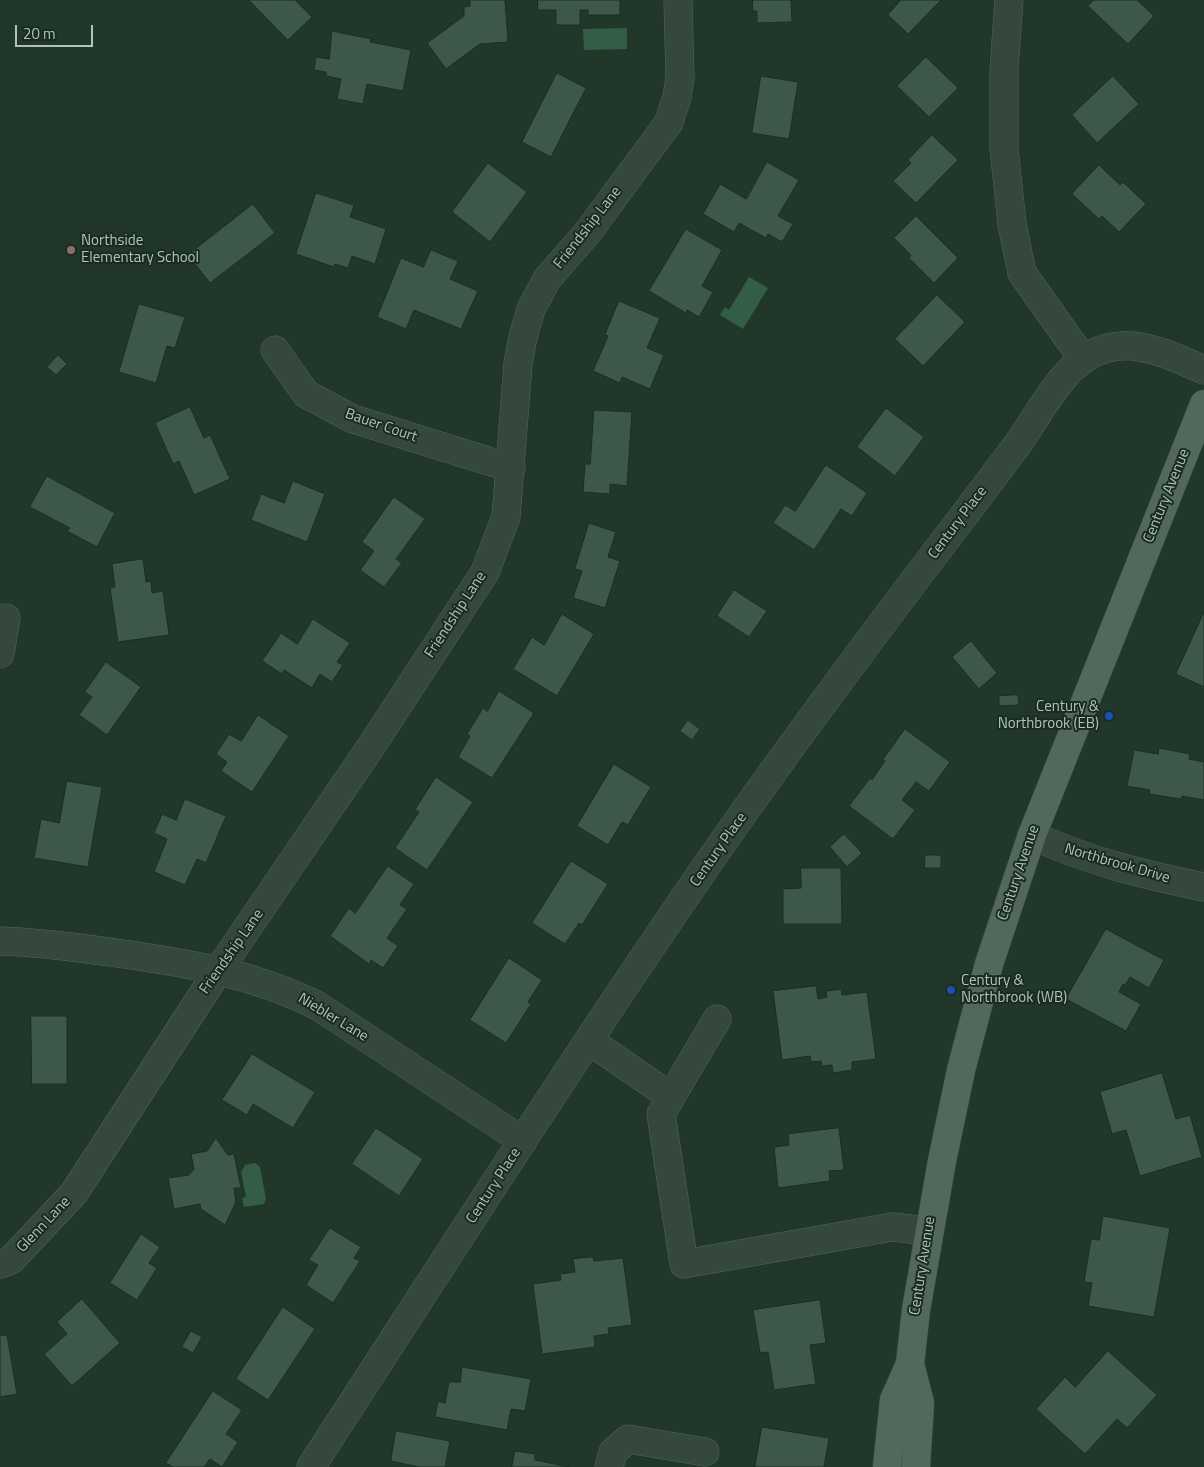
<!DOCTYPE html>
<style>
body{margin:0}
#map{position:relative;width:1204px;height:1467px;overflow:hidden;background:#21372a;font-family:"Titillium Web",sans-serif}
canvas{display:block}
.scale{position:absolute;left:15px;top:25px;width:78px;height:22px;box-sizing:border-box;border:2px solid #aec4b9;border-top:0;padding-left:6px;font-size:15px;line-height:18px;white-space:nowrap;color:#aec4b9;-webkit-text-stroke:4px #1a2c22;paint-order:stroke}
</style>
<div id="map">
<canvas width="1204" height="1467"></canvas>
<div class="scale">20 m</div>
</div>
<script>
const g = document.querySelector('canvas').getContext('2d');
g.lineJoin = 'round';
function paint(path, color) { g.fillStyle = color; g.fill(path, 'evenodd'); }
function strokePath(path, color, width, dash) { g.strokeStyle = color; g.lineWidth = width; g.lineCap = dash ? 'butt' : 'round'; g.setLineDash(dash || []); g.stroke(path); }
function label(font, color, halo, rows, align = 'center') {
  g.font = font + ' "Titillium Web",sans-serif'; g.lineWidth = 4; g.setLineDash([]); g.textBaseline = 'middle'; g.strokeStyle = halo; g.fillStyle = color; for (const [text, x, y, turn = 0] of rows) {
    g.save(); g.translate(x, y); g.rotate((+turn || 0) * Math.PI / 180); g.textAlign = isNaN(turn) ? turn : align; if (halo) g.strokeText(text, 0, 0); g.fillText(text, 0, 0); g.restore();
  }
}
const water = new Path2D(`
 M627 28V49L584 50 583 29Z
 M749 277 768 288 743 329 720 315 725 307 729 310Z
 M255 1163 260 1167 266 1199 264 1204 244 1207 242 1198 246 1197 241 1172 245 1165Z`);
const building = new Path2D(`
 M249 0H295L312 17 288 40Z
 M470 0H505L508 42 480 44 446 69 427 43 464 16V7L470 6Z
 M538 0H620V15H588V10H580V25H556V10H538Z
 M753 0H791L792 22 757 23V11H753Z
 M901 0H941L908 34 888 15Z
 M1094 0H1137L1154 16 1128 44 1088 6Z
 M332 31 371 39 370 42 411 50 403 91 367 84 363 104 337 99 341 79 326 76V72L314 70 316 57 329 59Z
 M926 57 958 88 929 117 897 86Z
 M557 73 586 88 551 157 522 142Z
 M761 76 798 82 789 139 752 133Z
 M1113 76 1139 104 1097 143 1072 115Z
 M932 135 958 160 916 203 893 181 911 163 908 160Z
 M767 162 799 180 778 216 793 224 782 242 768 234 766 238 739 223 734 232 703 214 720 184 746 199Z
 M488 163 527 192 490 242 452 212Z
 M1099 165 1120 185 1123 182 1146 204 1119 232 1102 216 1099 219 1072 194Z
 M316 193 354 205 350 217 386 229 375 264 352 256 348 268 335 264 334 267 296 254Z
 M253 204 275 233 210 283 188 255Z
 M916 216 958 258 934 283 909 258 911 255 894 238Z
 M686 229 722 250 702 286 713 292 699 317 687 310 686 313 649 291Z
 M431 250 458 261 450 279 478 291 461 329 414 310 406 329 377 317 401 258 423 267Z
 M937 295 965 322 923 366 895 339Z
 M619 301 660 318 647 348 664 355 650 389 622 377 620 383 593 371 608 336 605 335Z
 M139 304 185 317 175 348 167 346 156 383 119 372Z
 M58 355 67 364 56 375 47 367Z
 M190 407 204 438 210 435 230 479 194 495 179 461 173 464 155 423Z
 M886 408 924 437 895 476 857 447Z
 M594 410 632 412 627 486 610 484V494L583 492 585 464H590Z
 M826 465 867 493 852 516 841 509 814 550 773 523 785 505 795 511Z
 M47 476 115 513 97 547 67 531 70 528 30 507Z
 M293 481 325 494 307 542 251 520 261 494 284 503Z
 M394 497 425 519 396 559 402 563 384 587 360 570 374 551 362 542Z
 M589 523 616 532 608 557 620 561 605 608 573 598 582 571 575 569Z
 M143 559 146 582 151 581 152 593 163 591 169 635 118 642 110 588 115 587 112 564Z
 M734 590 767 611 749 637 717 616Z
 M1204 612V687L1176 674Z
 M562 614 594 634 557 696 513 669 532 637 544 645Z
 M313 619 350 643 337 662 343 665 332 682 320 674 312 688 284 670 282 674 262 661 281 633 297 644Z
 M971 641 997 673 979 689 952 657Z
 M106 662 141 687 107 735 79 715 92 697 85 692Z
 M499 691 534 713 492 778 458 757 470 736 467 734 483 708 487 711Z
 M1018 695 1019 705 999 706V696Z
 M258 715 289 736 252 792 221 771 227 762 216 754 229 734 241 741Z
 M688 720 700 729 692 740 680 731Z
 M905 729 950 762 929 791 916 782 902 800 915 810 893 839 849 806 870 778 872 780 885 761 883 760Z
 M1159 748 1190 754 1189 759 1204 762V800L1182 796 1181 799 1149 794 1150 790 1127 786 1134 750 1158 754Z
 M614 764 651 787 628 825 622 822 608 845 577 826Z
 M436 777 473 802 427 870 395 848 419 812 415 810Z
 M67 781 102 787 88 867 34 858 41 819 59 823Z
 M185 799 226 816 206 863 197 859 185 885 154 872 167 839 154 833 162 814 176 820Z
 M844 834 862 853 847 867 830 847Z
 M925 855H941V868H925Z
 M571 861 608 884 582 925 579 923 565 944 532 923Z
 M388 866 414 884 400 905 407 909 387 938 398 946 383 968 371 960 369 964 330 936 349 908 355 913Z
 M801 868H841L842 924H783V889L801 888Z
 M1106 929 1164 960 1149 988 1130 977 1125 985 1123 984 1119 992 1141 1004 1126 1031 1066 999Z
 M509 958 542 980 528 1002 531 1004 506 1043 470 1020Z
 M816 986 818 999 827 997 826 991 841 989 842 995 867 992 876 1059 852 1062V1070L833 1073 832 1065 822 1066 821 1061 811 1062 810 1056 782 1060 773 991Z
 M31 1016H67V1084H32Z
 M252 1054 315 1092 293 1128 253 1104 247 1115 222 1100Z
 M1162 1073 1176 1119 1190 1115 1202 1157 1140 1176 1126 1130 1112 1134 1100 1092Z
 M376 1128 423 1159 399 1196 352 1164Z
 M839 1128 844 1170 829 1171 830 1181 778 1188 774 1147 789 1145 788 1134Z
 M216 1138 228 1155 234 1154 241 1188H234L236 1202 225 1225 201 1209 200 1204 174 1209 168 1178 189 1175 194 1169 191 1154 207 1151Z
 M1103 1216 1170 1228 1154 1317 1088 1306 1092 1283 1084 1282 1091 1239 1099 1240Z
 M330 1228 361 1247 354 1258 360 1261 333 1303 306 1285 318 1265 309 1260Z
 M141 1234 160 1247 149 1263 157 1268 137 1300 110 1283Z
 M593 1257 594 1261 623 1258 632 1325 608 1328 609 1334 594 1336 595 1347 542 1354 533 1284 561 1280 560 1274 575 1272 573 1259Z
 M82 1299 120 1343 72 1386 44 1354 67 1334 57 1322Z
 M820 1300 826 1343 810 1345 816 1384 774 1390 768 1352 760 1353 753 1310Z
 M283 1307 315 1329 268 1400 236 1379Z
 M191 1331 202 1337 193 1353 182 1347Z
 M7 1335 17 1394 0 1397V1336Z
 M1108 1351 1157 1395 1127 1428 1117 1419 1085 1454 1036 1409 1065 1377 1075 1387Z
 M462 1367 531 1379 525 1411 511 1409 507 1430 435 1417 438 1401 445 1403 449 1382H460Z
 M213 1391 242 1410 226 1434 238 1442 222 1467 210 1459 204 1467H173L166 1463Z
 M762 1427 829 1438 824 1467H755Z
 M396 1431 450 1441 445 1467H419L391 1461Z
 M515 1451 535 1454V1460L569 1467H512Z`);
const minor = new Path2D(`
 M1009 0 1004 70V148L1012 224 1022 273 1083 359
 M275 350 306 394 353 419 511 468
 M0 654 6 618
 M1032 835C1087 861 1145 875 1204 887
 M0 941C37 942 73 947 110 952 181 962 253 973 318 1006L523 1141
 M717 1019 661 1114 684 1264 892 1227 928 1231
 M590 1041 671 1097
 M0 1264 11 1260 74 1193 218 971 370 748 485 572 506 517 518 364 523 337 531 309 547 279 588 232 669 122 677 97 680 78 678 0
 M311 1467C445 1261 576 1054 716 852 787 750 861 651 936 552 963 517 990 481 1017 445 1036 419 1057 376 1085 358 1125 332 1165 353 1204 370
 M609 1467 613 1452 628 1439 705 1452`);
const major = new Path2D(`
 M910 1364 920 1403 916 1467
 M887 1467 894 1400 910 1364 916 1310 942 1161 961 1070 989 964 1032 835 1204 404`);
const markers = [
 [71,250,5,"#8d6e63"],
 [1109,716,5,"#1a4fb4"],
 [951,990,5,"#1a4fb4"]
];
const streetNames = [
 ["Friendship Lane",588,228,-52],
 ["Bauer Court",381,426,19],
 ["Century Avenue",1167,496,-68],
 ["Century Place",958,523,-53],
 ["Friendship Lane",456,615,-57],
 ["Century Place",719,850,-55],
 ["Northbrook Drive",1117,864,16],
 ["Century Avenue",1019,873,-71],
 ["Friendship Lane",232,952,-55],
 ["Niebler Lane",333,1018,31],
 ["Century Place",494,1186,-57],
 ["Glenn Lane",44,1225,-47],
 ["Century Avenue",923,1266,-81]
];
const poiNames = [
 ["Northside",81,241],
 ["Elementary School",81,258],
 ["Century &",1099,707,"right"],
 ["Northbrook (EB)",1099,724,"right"],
 ["Century &",961,981],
 ["Northbrook (WB)",961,998]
];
paint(water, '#345d45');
paint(building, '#3d5748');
strokePath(building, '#1c2e24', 1);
strokePath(minor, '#51655b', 29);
strokePath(major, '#405449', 29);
strokePath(minor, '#34483d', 28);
strokePath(major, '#52685b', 28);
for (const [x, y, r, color] of markers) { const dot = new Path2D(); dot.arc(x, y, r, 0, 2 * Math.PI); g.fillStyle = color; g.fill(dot); strokePath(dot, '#1a2c22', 2); }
label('15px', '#aec4b9', '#1a2c22', streetNames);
label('15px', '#aec4b9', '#1a2c22', poiNames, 'left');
</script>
